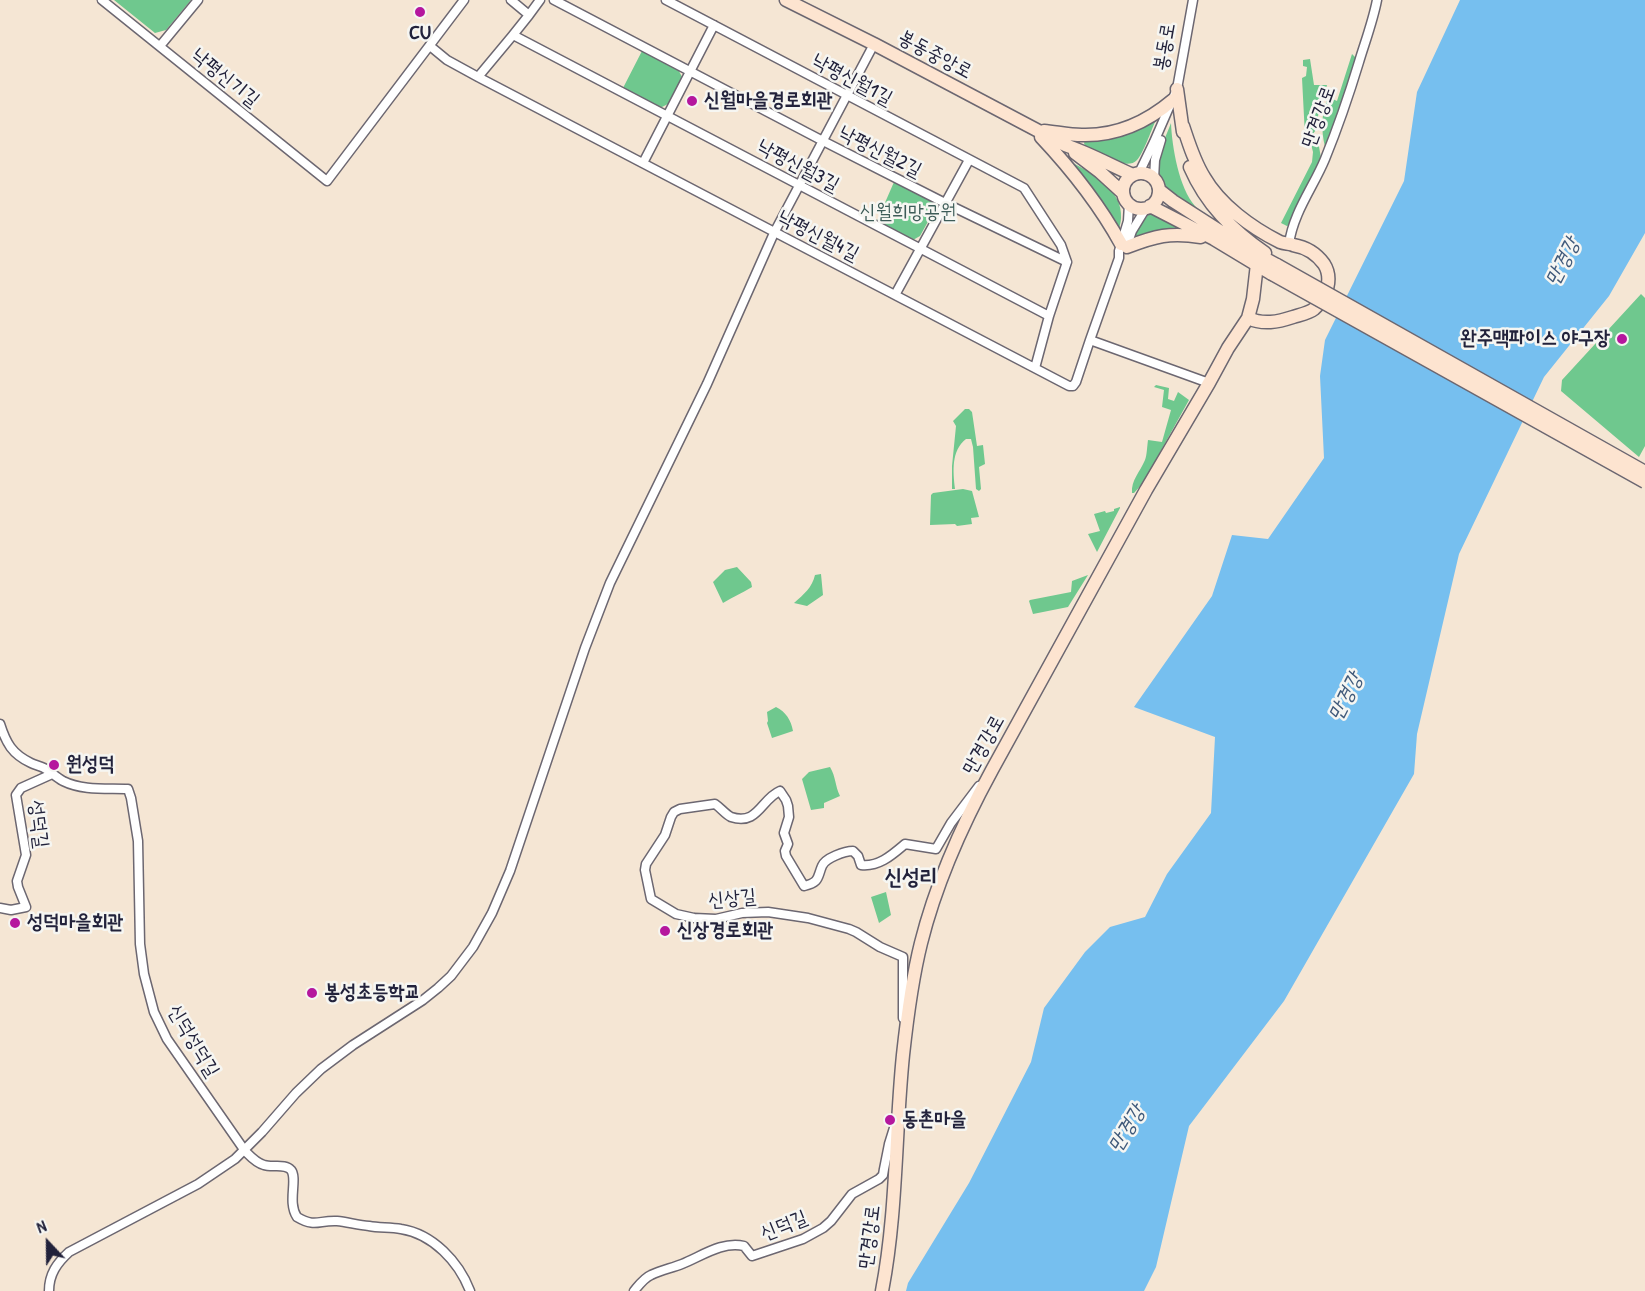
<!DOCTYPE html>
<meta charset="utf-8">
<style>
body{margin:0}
#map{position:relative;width:1645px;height:1291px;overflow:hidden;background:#f5e6d4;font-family:"Patrick Hand",sans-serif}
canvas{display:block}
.north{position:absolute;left:18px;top:1213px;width:60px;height:60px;-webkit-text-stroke:4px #f6f6f2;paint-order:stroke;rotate:338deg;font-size:16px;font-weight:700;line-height:24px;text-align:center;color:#22223b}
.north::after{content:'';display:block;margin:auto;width:21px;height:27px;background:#22223b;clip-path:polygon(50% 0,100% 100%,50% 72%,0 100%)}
</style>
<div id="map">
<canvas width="1645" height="1291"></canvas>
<div class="north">N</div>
</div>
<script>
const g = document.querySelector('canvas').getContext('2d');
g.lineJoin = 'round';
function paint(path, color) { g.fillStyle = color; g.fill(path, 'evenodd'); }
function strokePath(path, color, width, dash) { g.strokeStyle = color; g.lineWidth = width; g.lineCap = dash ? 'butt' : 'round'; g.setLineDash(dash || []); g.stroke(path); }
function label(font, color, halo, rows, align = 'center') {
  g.font = font + ' "Patrick Hand","Poor Story",sans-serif'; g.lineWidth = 5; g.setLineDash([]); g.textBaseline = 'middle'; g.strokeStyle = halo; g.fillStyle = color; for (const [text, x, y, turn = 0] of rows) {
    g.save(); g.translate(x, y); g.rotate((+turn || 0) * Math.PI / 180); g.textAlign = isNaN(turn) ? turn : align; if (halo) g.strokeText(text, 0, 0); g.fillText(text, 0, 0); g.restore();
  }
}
const green = new Path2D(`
 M114 0H191L166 30 155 33Z
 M642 51 679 71 682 77 668 104 660 108 623 88Z
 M1352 54 1356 58 1341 110 1325 147C1321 129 1321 115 1328 97L1337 101Z
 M1310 59 1314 85H1327L1318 116 1316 130 1312 135 1305 136 1302 78 1306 76 1307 67 1303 66V60Z
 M1152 122H1155C1151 131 1143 154 1137 160 1126 172 1097 152 1085 146L1084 143 1085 141C1110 139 1130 134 1152 122Z
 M1171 123C1172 147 1179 188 1195 206 1200 212 1207 217 1213 223 1193 210 1156 191 1158 164 1159 150 1166 136 1171 123Z
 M1317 135 1321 158 1291 224 1287 226 1281 223 1312 162 1313 152 1311 144Z
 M1073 163C1094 174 1123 191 1121 218 1121 223 1119 228 1118 232L1073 167Z
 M894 182 933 201 935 209 920 236 913 240 877 221Z
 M1150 212 1179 228V230L1158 231 1137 240H1134L1133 236Z
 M1641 294 1645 298V446L1639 457 1561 391 1562 380Z
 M1156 385 1169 388 1168 399 1174 401 1178 392 1189 400 1143 483 1134 493H1132C1131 480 1140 472 1145 460 1147 455 1147 447 1148 440L1162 442 1171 410 1162 407 1164 390 1154 387Z
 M965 409H969L972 412 977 446 983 445 985 464 979 467 981 489 979 491 976 489 973 447 971 439H966C951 451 953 471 955 489H952V466L956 426 953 421Z
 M963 489 972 491 979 517 971 518 972 524 957 526 955 524 930 525 931 495 933 493Z
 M1120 507V508L1097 552 1088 534 1100 531 1094 514 1105 511 1106 513 1114 511V509Z
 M737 567 751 582 752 587C742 593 733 597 723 603L713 582 725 570Z
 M821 574 823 595 807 606 794 603C804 594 812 588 815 575Z
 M1088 575 1068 607 1033 614 1029 601 1030 600 1071 592 1072 581Z
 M776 707C786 712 791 720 793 731L772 738 767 723 768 721 767 712Z
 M830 767C836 777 835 786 840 796L824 803V808L811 810 802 779 809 772Z
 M886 892 891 915 879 923 871 897Z`);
const water = new Path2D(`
 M1460 0H1645V233L1609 296 1544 377 1459 554 1417 734 1414 774 1284 1001 1189 1126 1156 1267 1144 1291H906L908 1283 969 1183 1031 1062 1044 1008 1085 952 1110 927 1145 917 1167 874 1211 813 1215 737 1134 707 1212 596 1232 535 1268 539 1324 458 1320 376 1325 340 1404 181 1417 92Z`);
const street = new Path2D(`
 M102 0 327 181 464 0
 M511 0 529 15 513 35 1049 316 1067 262
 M554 0 823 141 945 203 1067 262
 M666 0 1024 188 1061 245 1067 262
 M529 15 540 0
 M160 46 198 0
 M430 46 447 60 478 77 1069 386H1073L1076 382 1090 340 1119 258V251L1128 221 1129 204
 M478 77 513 35
 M643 163 714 25
 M1139 173 1154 142 1177 89 1193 0
 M1154 179 1155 160 1161 140
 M1289 244C1293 213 1314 186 1325 159 1338 127 1349 95 1359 62 1365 42 1373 21 1377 0
 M1126 248 1132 231 1146 208
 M895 295 969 160
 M1090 340 1209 383
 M1035 368 1049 316
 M0 724C6 743 12 754 31 763 35 765 40 766 44 768 51 772 56 777 63 781 83 791 107 788 128 789L131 798 138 841 140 944 144 974 154 1012 167 1039 245 1151C250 1156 256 1163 264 1165 272 1168 285 1163 291 1170 298 1179 287 1202 297 1217 316 1228 318 1220 337 1221 347 1222 358 1225 369 1226 379 1228 390 1227 401 1229 433 1234 459 1262 470 1291
 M0 908 11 910 26 907 18 887 17 881 26 855 16 795 21 788 52 774
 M903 1018V957L880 947 856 932 849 929 808 918 768 912 742 913 716 919 694 918 676 914 651 899 645 870 646 864 665 835 671 817 674 812 680 809 715 804C721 808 725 814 731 817 758 826 761 799 780 791L786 800 788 806 789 817 784 833 788 844 785 851 786 856 804 886C820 882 817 878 822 866 825 858 845 851 853 851L858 856 861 865C879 867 892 855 905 844L936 849 951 823 979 786
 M49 1291C49 1274 57 1263 69 1252L198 1184 235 1159 262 1132 296 1093 321 1069 353 1045 423 1000 438 988 451 976 473 947 492 913 510 871 585 648 610 583 707 384 774 233 874 44
 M634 1291C639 1285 644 1278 651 1275 661 1270 672 1268 682 1264 702 1256 722 1241 744 1246L752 1256 803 1239 823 1228 831 1221 852 1194 879 1179 883 1175 884 1169 889 1144 894 1128`);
const secondary = new Path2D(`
 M786 0 874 44 1065 145C1089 153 1110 165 1133 175
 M1177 89 1183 132
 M1183 126C1189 144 1194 161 1204 177 1220 205 1252 228 1280 242 1285 244 1289 243 1293 245 1305 247 1316 253 1324 264 1333 278 1327 298 1314 309 1309 313 1299 315 1293 317 1278 322 1263 325 1248 318
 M1044 131C1056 132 1069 135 1082 135 1116 136 1147 122 1173 100
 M1041 137C1072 170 1099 204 1121 244
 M1075 153 1100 172 1123 193
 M1190 167C1206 204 1232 230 1265 253
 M1123 191a18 18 0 1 1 36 0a18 18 0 1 1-36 0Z
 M1159 190 1173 201 1251 251 1277 265
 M1150 206 1214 239 1272 274
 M1127 247C1155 236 1170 232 1201 237
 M882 1291C897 1213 895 1134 903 1055 907 1018 912 979 921 943 936 883 962 825 992 770L1146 490 1209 383 1228 348 1248 318 1253 299 1257 264`);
const secondaryBridge = new Path2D(`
 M1277 265 1645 472
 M1272 274 1645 482`);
const markers = [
 [420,12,6,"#b5179e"],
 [692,101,6,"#b5179e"],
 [1622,339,6,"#b5179e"],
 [54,765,6,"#b5179e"],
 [15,923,6,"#b5179e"],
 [665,931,6,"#b5179e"],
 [312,993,6,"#b5179e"],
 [890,1120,6,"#b5179e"]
];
const poiNames = [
 ["CU",420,34,"center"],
 ["신월마을경로회관",704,101],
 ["완주맥파이스 야구장",1610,339,"right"],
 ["원성덕",66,765],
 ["성덕마을회관",27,923],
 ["신상경로회관",677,931],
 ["봉성초등학교",324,993],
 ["동촌마을",902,1120]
];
const streetNames = [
 ["봉동로",1165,47,-80],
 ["봉동중앙로",935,55,28],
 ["낙평신기길",225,78,39],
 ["낙평신월1길",852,80,28],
 ["만경강로",1319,117,-70],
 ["낙평신월2길",880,152,27],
 ["낙평신월3길",798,166,28],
 ["낙평신월4길",818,236,27],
 ["만경강로",984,745,-61],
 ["성덕길",38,824,83],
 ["신상길",732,899,-5],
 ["신덕성덕길",193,1041,59],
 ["신덕길",784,1226,-22],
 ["만경강로",870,1237,-83]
];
const parkNames = [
 ["신월희망공원",908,213]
];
const waterNames = [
 ["만경강",1563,262,-63],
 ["만경강",1346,697,-63],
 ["만경강",1127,1129,-59]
];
const quarterNames = [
 ["신성리",911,878]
];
paint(green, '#6fc88e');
paint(water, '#76bfef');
strokePath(street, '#6c6771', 11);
strokePath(secondary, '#6c6771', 15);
strokePath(street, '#fff', 8);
strokePath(secondary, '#fde4d0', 12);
strokePath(secondaryBridge, '#6c6771', 15, []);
strokePath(secondaryBridge, '#fde4d0', 12);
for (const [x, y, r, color] of markers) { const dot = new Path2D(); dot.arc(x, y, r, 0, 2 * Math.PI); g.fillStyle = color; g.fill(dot); strokePath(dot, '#f6f6f2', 2); }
label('bold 20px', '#22223b', '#f6f6f2', poiNames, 'left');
label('20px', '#22223b', '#f6f6f2', streetNames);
label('20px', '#3d5c58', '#f6f6f2', parkNames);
label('italic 21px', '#3f597a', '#f6f6f2', waterNames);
label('bold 22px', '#22223b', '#f6f6f2', quarterNames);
</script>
